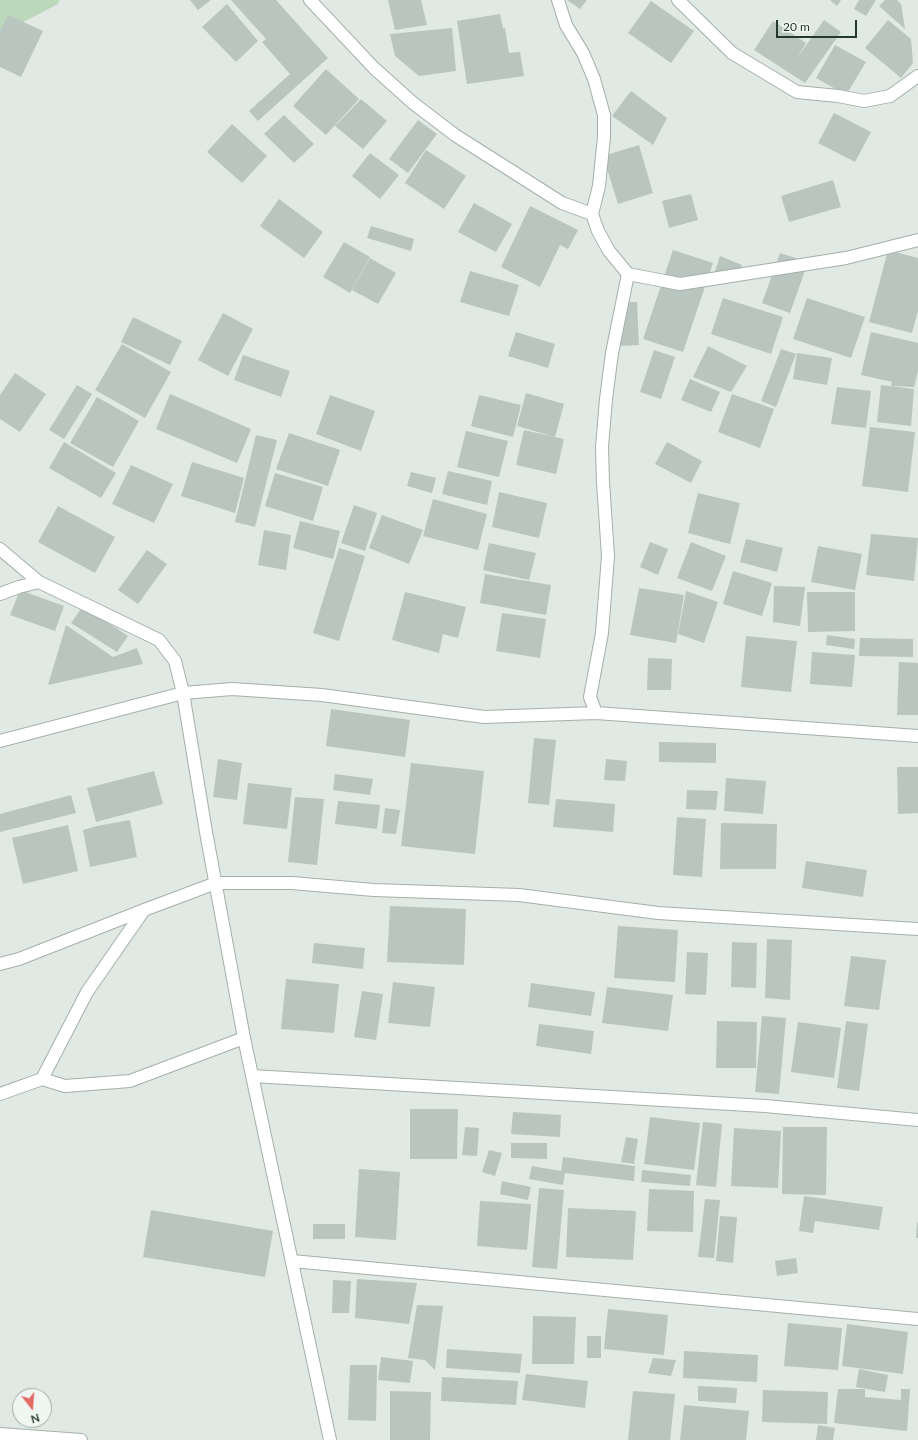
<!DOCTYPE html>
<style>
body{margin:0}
#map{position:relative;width:918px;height:1440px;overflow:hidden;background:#e0e9e3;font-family:Lato,sans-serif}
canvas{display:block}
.north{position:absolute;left:12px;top:1388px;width:40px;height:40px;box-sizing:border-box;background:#f0f6f2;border:1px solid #9eaaa4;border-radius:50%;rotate:163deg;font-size:11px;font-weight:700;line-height:16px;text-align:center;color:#23382e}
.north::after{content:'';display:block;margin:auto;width:14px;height:18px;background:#e26b65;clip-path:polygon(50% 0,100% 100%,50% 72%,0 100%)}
.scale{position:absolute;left:776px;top:20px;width:81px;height:18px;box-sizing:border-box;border:2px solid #23382e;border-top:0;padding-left:5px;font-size:12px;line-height:14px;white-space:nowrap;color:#23382e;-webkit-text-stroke:3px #f0f6f2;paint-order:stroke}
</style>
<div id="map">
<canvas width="918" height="1440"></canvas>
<div class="north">N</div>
<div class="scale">20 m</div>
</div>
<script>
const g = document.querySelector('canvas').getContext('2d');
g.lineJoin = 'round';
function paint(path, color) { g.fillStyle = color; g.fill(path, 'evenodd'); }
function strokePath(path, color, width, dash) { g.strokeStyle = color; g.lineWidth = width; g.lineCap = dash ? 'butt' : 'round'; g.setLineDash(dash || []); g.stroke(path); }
const green = new Path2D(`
 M0 0H59L58 4 0 34Z`);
const building = new Path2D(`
 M190 0H211L198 10Z
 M231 0H276L328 58 258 121 249 111 290 74 262 42 266 39Z
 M388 0H421L427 25 395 30Z
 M567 0H587L580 9Z
 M830 0H841L837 6Z
 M859 0H876L866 16 854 9Z
 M885 0H897L901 4 905 29 879 6Z
 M651 1 694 31 671 63 628 33Z
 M227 4 258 41 236 62 202 27Z
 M500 14 503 28H505L509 53 520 52 524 76 467 84 457 21Z
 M8 15 43 31 21 77 0 67V31Z
 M824 20 841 32 805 83 754 50 773 21 806 43 797 58Z
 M888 20 911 39 913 63 901 78 865 48Z
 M452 28 456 71 419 76 395 56 390 34Z
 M835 45 866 62 846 95 816 78Z
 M326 69 359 99 326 135 293 106Z
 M631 91 667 118 653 145 612 116Z
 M361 99 387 121 363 149 335 126Z
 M834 113 871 132 855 162 818 143Z
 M284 115 314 144 294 163 264 134Z
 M418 120 437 134 408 173 389 159Z
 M232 124 267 156 242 183 207 152Z
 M639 145 653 193 618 204 603 156Z
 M426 150 466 176 444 209 405 183Z
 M370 153 399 175 380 199 352 176Z
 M833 180 841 207 789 222 781 196Z
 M691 194 698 220 669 228 662 201Z
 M279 199 323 232 304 258 260 226Z
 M474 203 512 224 496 252 458 232Z
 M530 206 578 230 568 249 560 245 540 287 501 267Z
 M371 226 414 239 411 251 367 238Z
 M344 242 370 257 350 293 323 277Z
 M673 250 713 263 683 352 643 339Z
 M888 250 918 258V311L912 333 869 322Z
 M780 253 808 262 790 313 762 303Z
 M720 256 742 265 735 283 714 274Z
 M370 258 396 273 378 304 352 290Z
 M470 271 519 285 509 316 460 302Z
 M723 298 783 317 771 354 711 334Z
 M807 298 865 317 851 358 793 339Z
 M618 302H637L639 345 620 346Z
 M223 313 253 329 228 376 198 360Z
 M133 317 182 341 170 365 121 342Z
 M516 332 555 344 548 368 508 356Z
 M871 332 918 343V371L914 387 891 386 892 382 861 375Z
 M122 344 171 372 145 418 95 390Z
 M708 346 747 366 731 392 693 377Z
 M781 349 796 354 776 407 761 401Z
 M654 350 675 357 661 399 640 392Z
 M797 353 832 358 827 385 793 379Z
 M243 355 290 371 281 397 234 380Z
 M15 373 46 394 20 432 0 419V395Z
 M690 379 720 392 711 412 681 400Z
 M77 385 92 394 64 439 49 430Z
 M881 385 914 389 911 426 877 422Z
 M837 387 871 391 866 428 831 424Z
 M526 393 564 404 555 437 517 426Z
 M170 394 251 429 237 463 156 429Z
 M732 394 774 409 760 448 718 432Z
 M330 395 375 411 361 451 316 434Z
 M479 395 521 405 513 437 471 426Z
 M97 397 139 421 113 467 70 443Z
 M870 427 915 432 908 492 862 486Z
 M524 430 564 439 556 474 516 465Z
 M466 431 508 441 499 477 457 467Z
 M289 433 340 450 328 486 276 469Z
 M256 435 277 440 255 527 235 522Z
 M64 442 116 473 101 498 49 468Z
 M667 442 702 461 691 483 655 464Z
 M192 462 244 478 235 513 181 496Z
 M131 465 173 484 154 523 112 504Z
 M448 471 492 481 487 505 442 494Z
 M411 472 436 478 432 493 407 486Z
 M275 473 323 487 313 521 265 506Z
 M499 492 547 503 539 538 492 527Z
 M698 493 740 503 730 544 688 533Z
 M433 499 487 514 478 550 423 536Z
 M354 505 377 513 365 551 341 543Z
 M58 506 115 537 95 573 38 542Z
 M382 515 423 530 409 564 369 548Z
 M300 521 340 531 333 559 293 548Z
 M264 530 291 535 286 570 258 565Z
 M871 534 918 538 914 581 866 575Z
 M746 539 783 548 777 572 740 562Z
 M650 542 668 549 658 575 640 567Z
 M691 542 726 556 712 591 677 578Z
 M489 543 536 553 529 580 483 570Z
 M818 546 862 554 855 590 811 582Z
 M339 548 365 556 339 641 313 633Z
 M147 550 167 564 138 604 118 590Z
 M733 571 772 583 762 616 723 604Z
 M485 574 551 585 546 615 480 603Z
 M774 586 805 587 800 626 773 622Z
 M639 588 684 595 676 643 630 635Z
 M20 590 64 606 55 631 10 615Z
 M686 591 718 602 704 643 678 634Z
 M405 592 466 607 458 638 443 634 439 653 392 640Z
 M807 592H855V631L808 632Z
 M83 606 128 636 117 652 71 623Z
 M502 613 546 619 540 658 496 651Z
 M66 625 113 657 137 648 143 664 48 685Z
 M827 635 855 639 854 649 826 645Z
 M746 636 797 641 791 692 741 687Z
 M860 638 913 639V657L859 656Z
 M812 652 855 655 852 687 810 684Z
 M648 658 672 659 671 690H647Z
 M899 662 918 663V715H897Z
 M331 709 410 720 405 757 326 746Z
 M534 738 556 740 549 805 528 803Z
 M659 742 716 743V763L659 762Z
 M218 759 242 763 237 800 213 797Z
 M606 759 627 761 625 781 604 780Z
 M411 763 484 771 475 854 401 846Z
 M897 767H918V813L898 814Z
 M154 771 163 804 96 822 87 788Z
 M335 774 373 779 370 795 333 790Z
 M726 778 766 781 763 814 724 811Z
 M248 783 292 788 287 829 243 824Z
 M687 790 718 791 716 810 686 809Z
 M71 795 76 813 0 832V814Z
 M295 797 324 799 317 865 288 862Z
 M556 799 615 804 613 832 553 827Z
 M338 801 380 805 377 829 335 824Z
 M385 808 400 810 396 834 382 833Z
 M677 817 706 819 702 877 673 875Z
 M130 820 137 857 90 867 83 830 97 826Z
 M721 823 777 824 776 869H720Z
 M68 825 78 871 23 884 12 838Z
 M806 861 867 870 863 897 802 888Z
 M390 906 466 909 464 965 387 962Z
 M618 926 678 930 675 982 614 978Z
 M767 939 792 940 790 1000 765 998Z
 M732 942 757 943 756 988 731 987Z
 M314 943 365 948 363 969 312 963Z
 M687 952 708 953 706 995 685 994Z
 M851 956 886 960 879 1010 844 1006Z
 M286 979 339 984 334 1033 281 1029Z
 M393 982 435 987 430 1027 388 1023Z
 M531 983 595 992 591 1016 528 1007Z
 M607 987 673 995 668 1031 602 1023Z
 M362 991 383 994 376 1040 354 1037Z
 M762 1016 786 1018 779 1094 755 1092Z
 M717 1021 757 1022 756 1068H716Z
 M846 1021 868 1024 859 1091 837 1088Z
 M798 1022 841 1028 834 1078 791 1072Z
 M539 1024 594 1031 591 1054 536 1046Z
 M410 1109H458L457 1159H410Z
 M513 1112 561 1115 560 1137 511 1134Z
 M650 1117 700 1123 694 1170 644 1164Z
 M703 1122 722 1124 716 1187 696 1185Z
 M465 1127 479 1128 477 1156 462 1155Z
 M783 1127H827L826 1195 782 1194Z
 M734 1128 781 1131 778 1188 731 1186Z
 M626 1137 638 1139 634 1164 621 1162Z
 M511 1143H547V1159L511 1158Z
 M489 1150 502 1153 495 1176 482 1172Z
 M563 1157 635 1166 634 1181 565 1173 563 1185 529 1179 532 1166 561 1171Z
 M359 1169 400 1172 396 1240 355 1237Z
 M642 1170 691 1175 690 1186 641 1182Z
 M502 1181 531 1187 528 1200 500 1194Z
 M539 1188 564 1190 557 1269 532 1267Z
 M649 1189 694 1191 693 1232 647 1231Z
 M804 1196 883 1207 879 1230 815 1221 813 1233 799 1231Z
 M705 1199 720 1200 714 1258 698 1257Z
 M480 1201 531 1204 527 1250 477 1246Z
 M568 1208 636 1211 633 1260 566 1257Z
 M151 1210 273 1231 265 1277 143 1257Z
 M720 1216 737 1217 733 1263 716 1261Z
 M917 1222 918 1223V1238H916Z
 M313 1224H345V1239H313Z
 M796 1258 798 1273 777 1276 775 1261Z
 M357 1279 417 1283 409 1324 355 1318Z
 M333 1280 351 1281 349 1313H332Z
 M417 1305 443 1306 435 1370 425 1360 408 1358Z
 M608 1309 668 1315 664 1355 604 1349Z
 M533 1316 576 1317 574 1364H532Z
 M788 1323 842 1328 838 1370 784 1366Z
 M847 1324 908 1332 903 1374 842 1366Z
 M587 1336H601V1358H587Z
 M447 1349 522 1354 520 1373 446 1368Z
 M684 1351 758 1355 757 1382 683 1378Z
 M381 1357 413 1361 410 1383 378 1380Z
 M653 1358 676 1360 671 1376 648 1373Z
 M350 1365H377L376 1421 348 1420Z
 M859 1369 888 1375 885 1392 856 1387Z
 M526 1374 588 1381 585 1408 522 1400Z
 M442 1377 518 1381 516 1405 441 1401Z
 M698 1386 737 1388 736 1403 698 1401Z
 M838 1389H865V1397L901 1400V1389H910L907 1431 834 1423Z
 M763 1390 828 1392 827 1424 762 1422Z
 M390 1391 431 1392 430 1440H390Z
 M633 1391 675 1394 670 1440H628Z
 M684 1405 749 1411 746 1440H680Z
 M818 1425 835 1428 833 1440H816Z`);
const minor = new Path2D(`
 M310 0 374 68 413 103 455 135 562 203 592 214 598 231 609 251 628 274 680 284 846 258 918 240
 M558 0 566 25 583 53 594 79 604 115V137L599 186 592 214
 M678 0 732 53 797 92 838 96 864 101 890 96 918 76
 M0 549 39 582 159 640 175 661 183 693 206 832 244 1038 330 1440
 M0 594 19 587 39 582
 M596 713 590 697 602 633 608 556 603 482 602 447 606 399 612 353 628 274
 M0 741 183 693 232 689 322 695 484 717 596 713 918 736
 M0 964 19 959 144 910 216 883H292L374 890 519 895 658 913 918 929
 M252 1076 765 1106 918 1120
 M42 1079 65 1086 130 1081 244 1038
 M0 1094 42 1079 87 992 144 910
 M292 1261 918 1319
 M0 1434 81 1440`);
paint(green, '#bbd8bd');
paint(building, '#b9c6bf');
strokePath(minor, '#a4b0a9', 14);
strokePath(minor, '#fff', 12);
</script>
